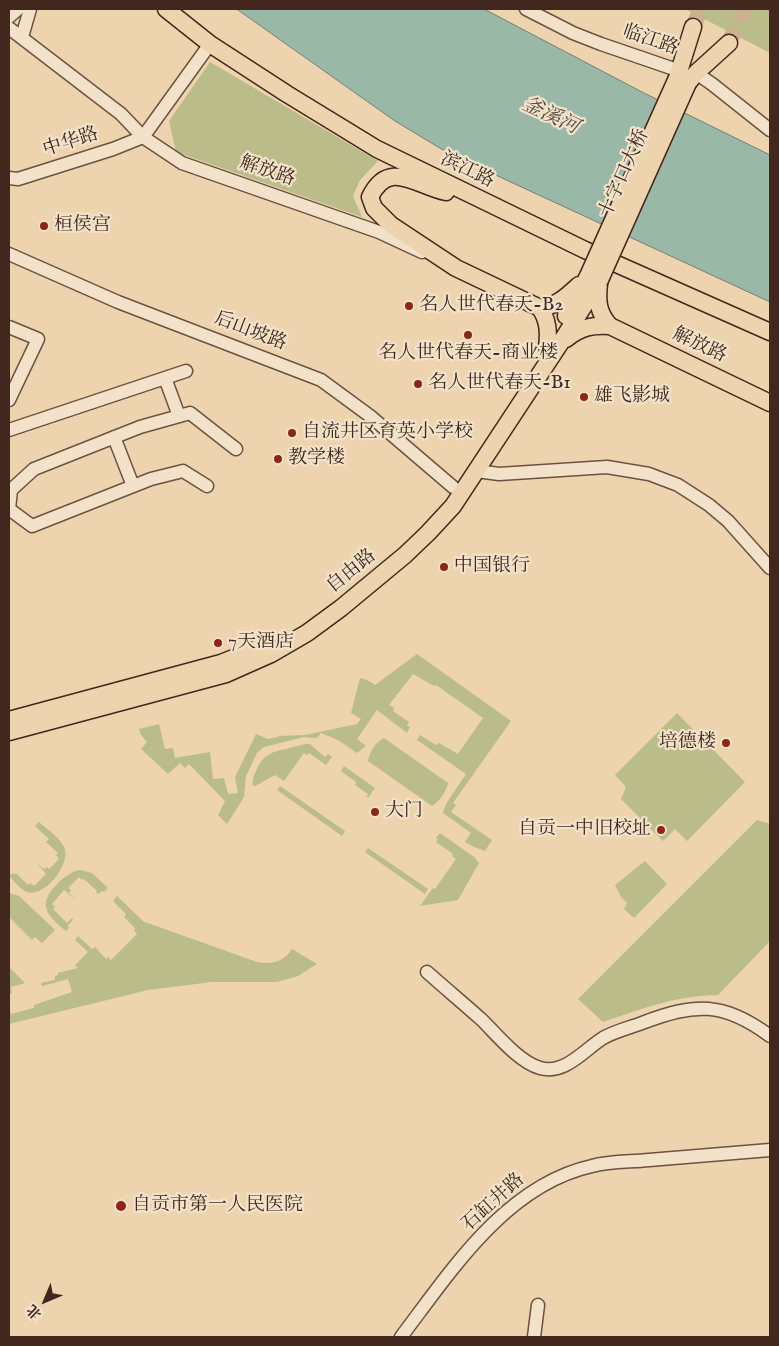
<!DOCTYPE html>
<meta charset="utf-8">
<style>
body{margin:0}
#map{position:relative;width:779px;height:1346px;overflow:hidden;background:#edd3ae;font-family:"IM FELL English","Noto Serif SC",serif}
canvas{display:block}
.frame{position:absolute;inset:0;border:10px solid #41271d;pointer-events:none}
.north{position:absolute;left:20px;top:1276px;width:50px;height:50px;-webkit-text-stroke:4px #f3e2ca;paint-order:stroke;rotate:225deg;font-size:14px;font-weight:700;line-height:20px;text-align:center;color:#41271d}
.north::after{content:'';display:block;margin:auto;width:18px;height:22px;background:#41271d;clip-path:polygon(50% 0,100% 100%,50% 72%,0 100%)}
</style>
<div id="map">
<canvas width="779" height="1346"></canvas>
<div class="frame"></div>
<div class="north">北</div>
</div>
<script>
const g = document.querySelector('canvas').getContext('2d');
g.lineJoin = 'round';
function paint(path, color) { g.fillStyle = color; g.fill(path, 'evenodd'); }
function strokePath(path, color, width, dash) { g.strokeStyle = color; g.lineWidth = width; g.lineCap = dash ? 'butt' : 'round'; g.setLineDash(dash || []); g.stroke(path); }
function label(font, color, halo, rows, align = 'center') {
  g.font = font + ' "IM FELL English","Noto Serif SC",serif'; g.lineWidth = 4.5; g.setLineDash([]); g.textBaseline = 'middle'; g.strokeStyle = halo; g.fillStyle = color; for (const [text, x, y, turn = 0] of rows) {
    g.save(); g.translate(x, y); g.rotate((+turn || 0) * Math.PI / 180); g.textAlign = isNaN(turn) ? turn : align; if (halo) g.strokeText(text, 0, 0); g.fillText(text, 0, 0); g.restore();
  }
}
const green = new Path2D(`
 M685 9H770V53Z
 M210 62 378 161 360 180 353 196 362 217 176 152 169 121Z
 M417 654 511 721 453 803 456 805 451 812 492 840 485 851 474 847 465 842 471 833 443 813 446 804 466 774 417 740 420 735 436 745 439 743 458 754 483 718 436 685 434 686 413 674 389 705 394 708 393 711 409 722 407 725 410 727 407 733 377 710 357 739 366 746 357 753 338 740 321 733 317 738 304 737 264 747 257 753 246 776 244 797 227 824 218 815 225 801 189 764 185 768 180 763 168 774 141 749 147 742 141 735 139 729 159 724 165 749 173 748 175 758 210 752 213 779 224 778 228 794 238 793 235 777 256 734 268 739 280 736 305 735 357 724 361 719 351 713 360 678 367 680 375 685Z
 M677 713 745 782 687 841 675 829 663 841 621 799 626 787 615 775Z
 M384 738 448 783C446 792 440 801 432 806L368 761C370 751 375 743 384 738Z
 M310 744 325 757 328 754 332 757 326 765 309 753 307 755 304 753 284 781 275 775 255 786H253C252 780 253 777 256 771 264 753 272 752 290 748 297 746 303 744 310 744Z
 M344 766 375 788 368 798 367 796 368 794 355 785 356 782 341 771Z
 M280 786 345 831 342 836 277 790Z
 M757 820 770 824V941L718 995C678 995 641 1009 603 1022L578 999Z
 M39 822C47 829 59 837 64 847 72 864 44 898 27 892 21 890 14 881 9 876L13 873 15 875 16 873 28 885 30 883 34 886 46 874 37 863 44 869 47 867 49 869 59 859 56 855 58 853 46 842 49 839 35 826Z
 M440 833 474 857 479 863 458 900 420 906 433 888 435 889 456 859 452 856 453 854 436 842 438 839 436 838Z
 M368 848 428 889 425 894 365 852Z
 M645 861 667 884 634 918 624 909 627 903 621 897 615 885Z
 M80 870 92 873 108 888 104 892 102 891 98 894 96 893 97 891 84 879 82 880 79 877 68 888 71 890 69 893 76 900 64 890 52 904 55 907 53 909 67 923 72 918 73 920 68 925 69 928 66 931C59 925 48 917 46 907 43 894 67 871 80 870Z
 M9 893 19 896 55 930 42 943 35 937 32 940 9 917Z
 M117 896 144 922H145L257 962C271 965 284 962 292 949L317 964 298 976 277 982H212L148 990 9 1024V1007L11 1014 34 1008V1005L72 992 68 979 42 986 41 983 55 980V976L58 975V973L78 968 75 965 88 952 75 940 78 936 92 949 95 947 106 959 108 957 111 960 137 934 134 930 135 928 124 917 126 914 113 901Z
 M9 967 25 983 11 987 12 993 9 994Z`);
const water = new Path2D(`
 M237 9H484L642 92 770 155V302L448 153 395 121Z`);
const majorTunnel = new Path2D(`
 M693 27 701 9
 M729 43 744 9`);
const minor = new Path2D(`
 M526 9 573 33 601 44 680 71
 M9 17 18 9
 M9 28 121 114 143 137 182 163 379 232 422 252
 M22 37 30 9
 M696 73 712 84 770 130
 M9 178 18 179 113 149 143 137 210 44
 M9 254 118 302 321 380 370 416 453 487
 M9 327 38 339 9 400
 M165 378 179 416
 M9 430 186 371
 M114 437 133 486
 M477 471 499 474 607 467 649 474 678 485 709 505 728 521 770 568
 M207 486 183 471 151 479 32 526 9 509 11 490 34 469 140 427 190 413 236 449
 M427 972C445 988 464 1004 482 1020 497 1035 519 1062 540 1068 565 1075 584 1050 603 1038 615 1031 629 1028 642 1023 695 1003 723 1001 770 1036
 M401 1337C451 1271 506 1185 592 1166 610 1161 630 1162 649 1160 689 1157 730 1153 770 1150
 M534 1337 538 1305`);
const major = new Path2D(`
 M166 9 210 44 287 94 377 149 585 250 770 332
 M677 78 693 27
 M688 83 696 73 729 43
 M446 192C416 186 389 158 370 197L374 208 391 225 456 268 540 308
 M566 316 588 276
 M610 326 770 403
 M566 339C581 327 592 325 610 326 598 313 597 301 599 284
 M547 347C549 332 548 320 540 308 557 306 567 296 579 285
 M9 720 221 663 266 645
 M9 732 226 674 271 654 307 633 341 608 405 555 428 533 453 506 561 342 599 282`);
const majorBridge = new Path2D(`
 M588 276 677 78
 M599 282 688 83`);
const markers = [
 [44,226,5,"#8f2418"],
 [409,306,5,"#8f2418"],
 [468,335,5,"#8f2418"],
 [418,384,5,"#8f2418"],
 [584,397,5,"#8f2418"],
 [292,433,5,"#8f2418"],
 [278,459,5,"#8f2418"],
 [444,567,5,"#8f2418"],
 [218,643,5,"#8f2418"],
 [726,743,5,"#8f2418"],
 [375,812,5,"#8f2418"],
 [661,830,5,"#8f2418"],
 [121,1206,6,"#8f2418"]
];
const streetNames = [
 ["临江路",650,41,19],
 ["中华路",71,143,-18],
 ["滨江路",467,171,26],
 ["解放路",267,172,19],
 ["十字口大桥",625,174,-66],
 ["后山坡路",250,332,21],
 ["解放路",699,346,25],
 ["自由路",352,572,-39],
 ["石缸井路",494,1203,-42]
];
const poiNames = [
 ["桓侯宫",54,226],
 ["名人世代春天-B2",419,306],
 ["名人世代春天-商业楼",468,354,"center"],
 ["名人世代春天-B1",428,384],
 ["雄飞影城",594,397],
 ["自流井区育英小学校",302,433],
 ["教学楼",288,459],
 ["中国银行",454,567],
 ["7天酒店",228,643],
 ["培德楼",716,743,"right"],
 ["大门",385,812],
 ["自贡一中旧校址",651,830,"right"],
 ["自贡市第一人民医院",132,1206]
];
const waterNames = [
 ["釜溪河",550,117,25]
];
paint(green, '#babc89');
paint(water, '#9ab8a7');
strokePath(water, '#767e70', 1);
strokePath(majorTunnel, '#cbb191', 16, [16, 8]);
strokePath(minor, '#6c5241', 15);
strokePath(major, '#41271d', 19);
strokePath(minor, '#f3e2ca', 12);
strokePath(major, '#edd3ae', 16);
strokePath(majorBridge, '#41271d', 19, []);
strokePath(majorBridge, '#edd3ae', 16);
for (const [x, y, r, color] of markers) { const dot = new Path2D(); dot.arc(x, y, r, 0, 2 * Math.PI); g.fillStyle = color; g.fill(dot); strokePath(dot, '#f3e2ca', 2); }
label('19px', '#41271d', '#f3e2ca', streetNames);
label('19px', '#41271d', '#f3e2ca', poiNames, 'left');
label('italic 20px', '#574b40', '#f3e2ca', waterNames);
</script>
